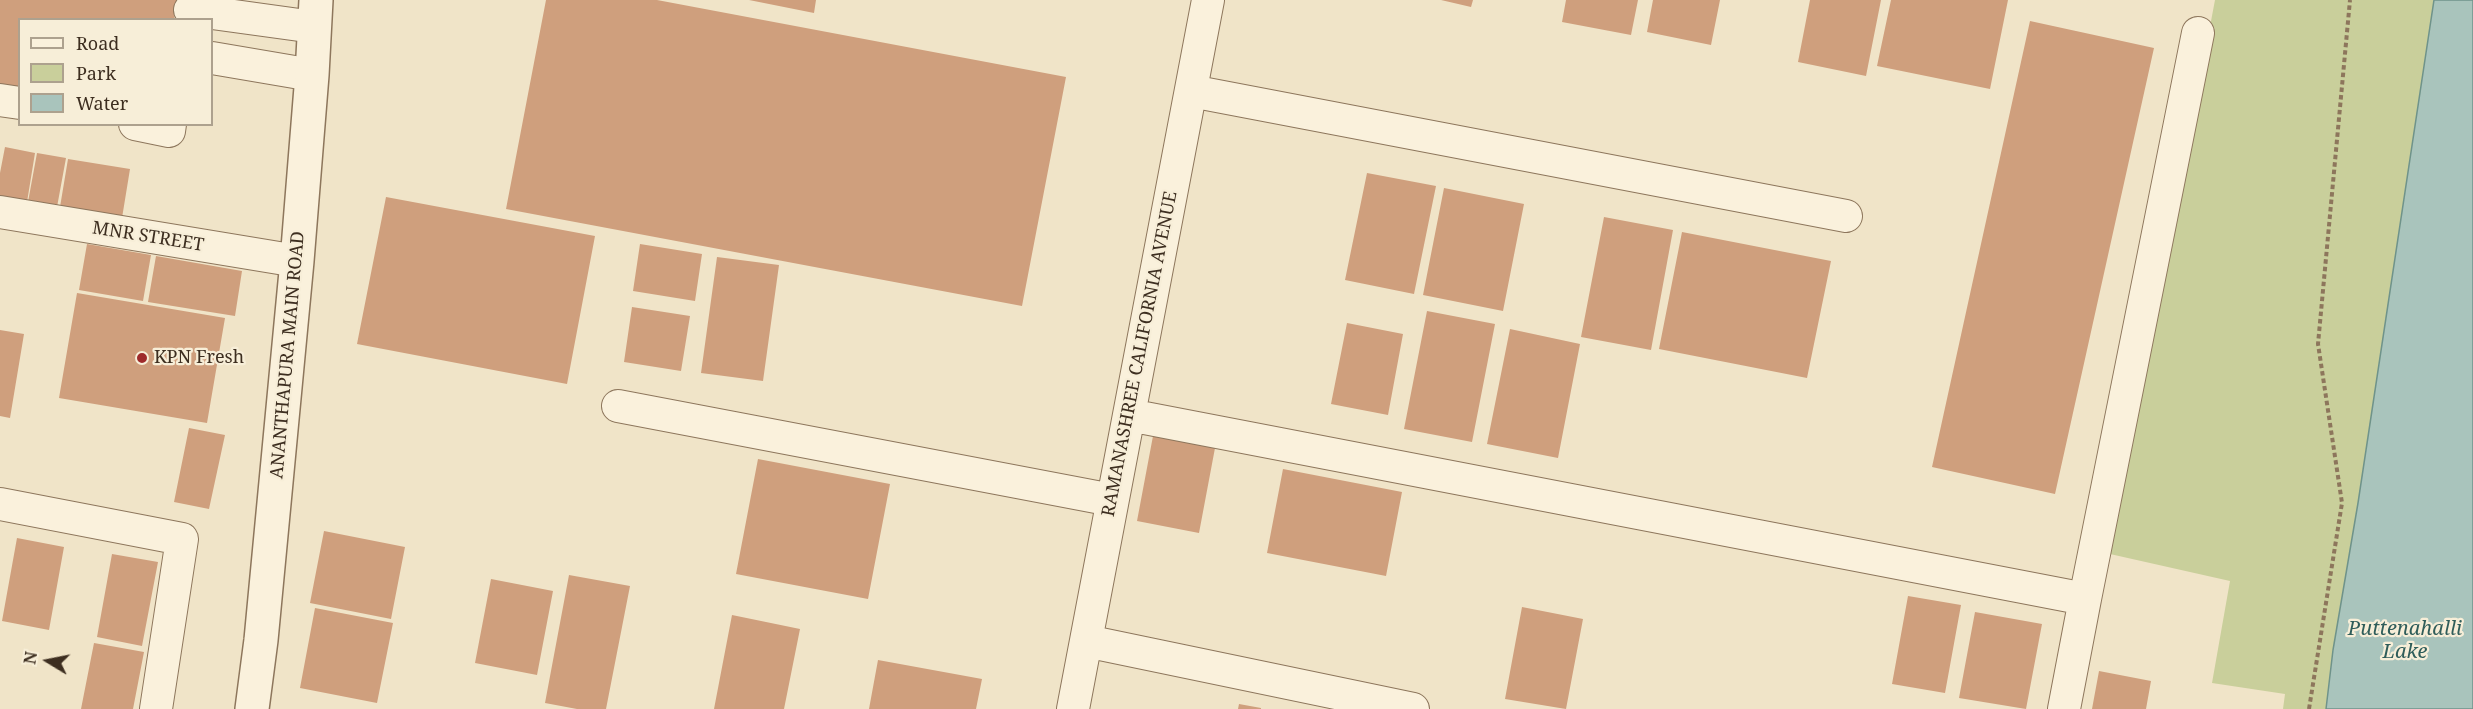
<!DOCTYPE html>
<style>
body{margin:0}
#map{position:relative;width:2473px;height:709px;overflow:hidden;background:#f0e4c8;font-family:"Noto Serif",serif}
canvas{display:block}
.legend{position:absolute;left:18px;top:18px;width:195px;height:108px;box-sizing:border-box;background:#f7eed8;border:2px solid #ada18e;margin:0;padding:8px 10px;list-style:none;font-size:18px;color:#3d2e20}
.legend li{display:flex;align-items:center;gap:12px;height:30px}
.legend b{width:30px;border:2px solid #ada18e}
.north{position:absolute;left:18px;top:631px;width:60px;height:60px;-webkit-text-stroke:4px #f7eed8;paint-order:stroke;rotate:280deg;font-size:16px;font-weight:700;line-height:24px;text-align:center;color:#3d2e20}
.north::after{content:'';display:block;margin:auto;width:21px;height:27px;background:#3d2e20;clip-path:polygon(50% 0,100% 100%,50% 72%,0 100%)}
</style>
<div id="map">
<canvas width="2473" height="709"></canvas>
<ul class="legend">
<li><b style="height:8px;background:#faf1dc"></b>Road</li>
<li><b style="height:16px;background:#c9cf9b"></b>Park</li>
<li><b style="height:16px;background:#a9c4bc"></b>Water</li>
</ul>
<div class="north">N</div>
</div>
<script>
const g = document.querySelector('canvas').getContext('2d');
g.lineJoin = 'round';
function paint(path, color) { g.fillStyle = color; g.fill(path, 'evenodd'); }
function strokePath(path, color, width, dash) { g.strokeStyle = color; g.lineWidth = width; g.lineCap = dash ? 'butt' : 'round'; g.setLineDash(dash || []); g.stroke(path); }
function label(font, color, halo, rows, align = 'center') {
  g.font = font + ' "Noto Serif",serif'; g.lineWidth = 4.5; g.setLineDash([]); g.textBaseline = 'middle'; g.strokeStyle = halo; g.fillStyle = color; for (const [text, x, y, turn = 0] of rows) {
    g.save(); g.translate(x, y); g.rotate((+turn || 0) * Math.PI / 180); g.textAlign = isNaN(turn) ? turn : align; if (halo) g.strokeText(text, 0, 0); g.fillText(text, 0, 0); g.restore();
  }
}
const green = new Path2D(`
 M2215 0H2434L2358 503 2333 650 2326 709H2283L2285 694 2212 683 2230 581 2110 554Z`);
const water = new Path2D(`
 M2434 0H2473V709H2326L2333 650 2358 503Z`);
const building = new Path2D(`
 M0 0H177L174 20H20V94L0 91Z
 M546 0H657L1066 77 1022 306 506 209Z
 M749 0H816L814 13Z
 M1441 0H1473L1471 7Z
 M1566 0H1638L1631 35 1562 22Z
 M1653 0H1720L1711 45 1647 32Z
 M1810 0H1881L1866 76 1798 62Z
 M1891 0H2008L1990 89 1877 66Z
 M2030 21 2154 48 2055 494 1932 467Z
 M5 147 35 153 27 202 0 197V173Z
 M37 153 66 158 57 207 28 202Z
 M68 159 130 169 122 218 60 207Z
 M1367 173 1436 186 1414 294 1345 280Z
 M1444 188 1524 204 1503 311 1423 295Z
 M386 197 595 236 567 384 357 344Z
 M1604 217 1673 230 1651 350 1581 337Z
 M1682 232 1831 261 1807 378 1659 349Z
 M87 244 151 255 143 301 79 290Z
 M640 244 702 254 695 301 633 291Z
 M156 256 242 271 235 316 148 302Z
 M717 257 779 265 763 381 701 373Z
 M77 293 225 318 207 423 59 398Z
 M632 307 690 316 681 371 624 362Z
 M1427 311 1495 324 1472 442 1404 429Z
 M1347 323 1403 334 1388 415 1331 404Z
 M1510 329 1580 344 1558 458 1487 444Z
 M0 330 24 334 10 418 0 416Z
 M189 428 225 435 209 509 174 502Z
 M1153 436 1215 448 1199 533 1137 521Z
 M758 459 890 484 868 599 736 574Z
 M1283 469 1402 492 1386 576 1267 553Z
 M324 531 405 547 391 619 310 603Z
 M17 538 64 547 49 630 2 621Z
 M112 554 158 562 142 646 97 637Z
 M569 575 630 586 606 709H577L545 703Z
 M491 579 553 591 537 675 475 663Z
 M1908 596 1961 605 1945 693 1892 684Z
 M1522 607 1583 619 1566 709 1505 699Z
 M315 608 393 623 377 703 300 688Z
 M1975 612 2042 624 2026 709 1959 698Z
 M732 615 800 629 784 709H714Z
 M94 643 144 652 133 709H81Z
 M878 660 982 679 976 709H869Z
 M2099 671 2151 681 2146 709H2092Z
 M1239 704 1261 708V709H1238Z`);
const path = new Path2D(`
 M2309 709 2342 503 2318 344 2350 0`);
const minor = new Path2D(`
 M190 10 314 27
 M212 58 312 75
 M1191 91 1846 216
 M0 100 20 103
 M135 124 169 131 170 124
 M0 212 297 261
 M618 406 1112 500
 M1129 415 2085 599 2064 709
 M0 504 182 539 156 709
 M2085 599 2198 33
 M1086 641 1413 709
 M1073 709 1208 0`);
const tertiary = new Path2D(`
 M252 709 261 640 297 261 312 75 316 0`);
const markers = [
 [142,358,6,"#9e2a2b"]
];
const streetNames = [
 ["MNR STREET",148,237,9],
 ["RAMANASHREE CALIFORNIA AVENUE",1140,354,-79],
 ["ANANTHAPURA MAIN ROAD",288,355,-85]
];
const poiNames = [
 ["KPN Fresh",154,358]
];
const waterNames = [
 ["Puttenahalli",2405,629],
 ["Lake",2405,652]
];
paint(green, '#c9cf9b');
paint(water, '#a9c4bc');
strokePath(water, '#6f938a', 1.5);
paint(building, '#cf9f7d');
strokePath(minor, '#8d765c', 34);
strokePath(tertiary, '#8d765c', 36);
strokePath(path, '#8d765c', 4, [4.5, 3]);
strokePath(minor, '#faf1dc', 32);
strokePath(tertiary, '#faf1dc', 33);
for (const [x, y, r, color] of markers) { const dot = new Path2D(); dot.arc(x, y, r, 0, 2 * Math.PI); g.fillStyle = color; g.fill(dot); strokePath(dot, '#f7eed8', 2); }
label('18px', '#3d2e20', '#f7eed8', streetNames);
label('18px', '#3d2e20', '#f7eed8', poiNames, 'left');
label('italic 20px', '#2f5d5a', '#f7eed8', waterNames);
</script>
